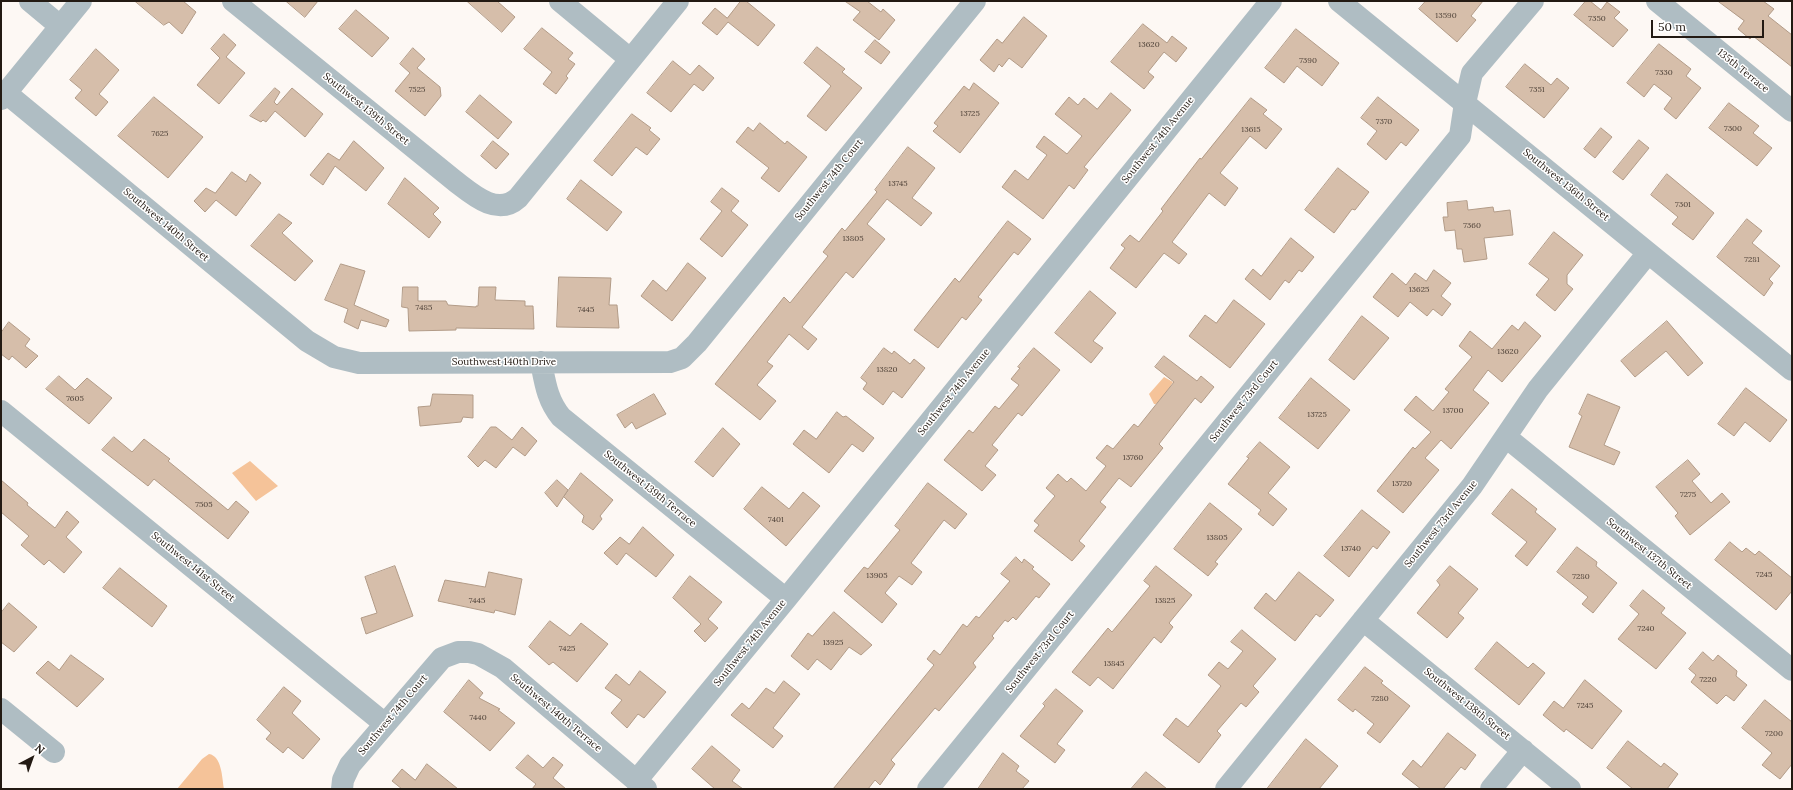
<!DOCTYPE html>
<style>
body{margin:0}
#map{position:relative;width:1793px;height:790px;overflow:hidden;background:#fdf8f4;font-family:Lora,serif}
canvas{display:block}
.frame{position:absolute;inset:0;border:2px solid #231a13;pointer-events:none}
.north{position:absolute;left:12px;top:738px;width:40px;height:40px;-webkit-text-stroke:3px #fff;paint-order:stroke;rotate:41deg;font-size:11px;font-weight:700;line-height:16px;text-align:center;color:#231a13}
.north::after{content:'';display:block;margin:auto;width:14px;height:18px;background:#231a13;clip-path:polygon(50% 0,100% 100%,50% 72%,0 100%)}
.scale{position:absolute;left:1651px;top:20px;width:113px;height:18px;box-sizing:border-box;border:2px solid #231a13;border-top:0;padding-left:5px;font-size:12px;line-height:14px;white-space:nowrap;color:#231a13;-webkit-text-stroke:3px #fff;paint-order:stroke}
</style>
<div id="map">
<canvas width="1793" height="790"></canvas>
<div class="frame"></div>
<div class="north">N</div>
<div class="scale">50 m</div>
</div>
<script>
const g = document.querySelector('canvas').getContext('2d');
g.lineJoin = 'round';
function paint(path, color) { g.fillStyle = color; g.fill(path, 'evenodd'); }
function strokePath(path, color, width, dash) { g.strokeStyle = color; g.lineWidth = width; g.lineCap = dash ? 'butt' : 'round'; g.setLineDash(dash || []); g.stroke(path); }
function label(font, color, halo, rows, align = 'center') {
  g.font = font + ' Lora,serif'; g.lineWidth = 3; g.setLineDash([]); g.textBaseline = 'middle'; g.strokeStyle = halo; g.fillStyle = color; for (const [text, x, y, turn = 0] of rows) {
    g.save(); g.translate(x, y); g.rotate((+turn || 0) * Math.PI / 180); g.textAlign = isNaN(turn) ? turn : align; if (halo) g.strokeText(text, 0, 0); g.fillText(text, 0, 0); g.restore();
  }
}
const water = new Path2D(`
 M1164 377 1173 382 1166 393 1156 404H1154L1149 394Z
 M250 461 278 486 256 501 232 473Z
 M209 754C222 756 222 778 224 789H177L202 759Z`);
const building = new Path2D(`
 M135 1H183L196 12 182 34 169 22 164 25Z
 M286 1H318L305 17Z
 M467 1H497L515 17 502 32Z
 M741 1H746L775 25 758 46 728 22 717 35 702 23 715 8 727 18Z
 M845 1H867L881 12 883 9 895 20 879 40 853 20 860 12Z
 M1426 1H1483L1471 16 1476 20 1457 42 1419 9Z
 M1586 1H1590L1601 10 1607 2 1620 12 1614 18 1628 30 1613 47 1574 15Z
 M1718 1H1763L1774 9 1768 16 1792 35V67L1753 36 1750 39 1738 29 1744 21Z
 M356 10 389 38 372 57 339 29Z
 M1024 17 1047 36 1022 68 1009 58 1002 67 999 64 994 72 980 60 997 39 1002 43Z
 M1143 24 1167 43 1172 36 1187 48 1176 62 1164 52 1148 72 1154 77 1144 89 1111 62Z
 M542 28 573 53 568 59 575 64 566 76 568 78 556 94 543 84 552 72 524 49Z
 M1296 29 1339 63 1322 86 1297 66 1284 83 1265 68Z
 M224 34 236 45 226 57 245 73 219 104 197 85 220 58 211 49Z
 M875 40 890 52 881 64 865 52Z
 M1659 44 1691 69 1686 76 1701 88 1676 119 1664 109 1672 98 1654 84 1644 97 1627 83Z
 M817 47 845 69 842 72 862 88 826 131 807 116 831 86 804 63Z
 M413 48 425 59 417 68 440 87 441 96 425 116 395 91 410 73 400 64Z
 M96 49 119 70 99 94 108 102 96 116 75 98 82 90 70 80Z
 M673 61 690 75 699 65 714 78 703 91 694 84 671 112 647 93Z
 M1525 64 1551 85 1557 78 1569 88 1544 118 1506 87Z
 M974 83 999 103 960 153 933 131 938 126 934 123 964 86 969 90Z
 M275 88 280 92 274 102 277 105 292 88 323 114 305 137 275 111 266 122 263 120 261 122 250 116Z
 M1111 93 1131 110 1084 167 1088 170 1074 189 1069 185 1043 219 1002 187 1015 170 1028 180 1047 155 1036 147 1044 136 1067 154 1082 136 1055 114 1069 97 1078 105 1084 98 1097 109Z
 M480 95 512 122 498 139 466 112Z
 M154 97 203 137 168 178 118 136Z
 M1378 97 1419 130 1406 146 1401 142 1386 160 1367 144 1377 131 1361 118Z
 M1251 98 1267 110 1263 114 1282 129 1266 149 1250 136 1220 173 1238 188 1225 206 1209 193 1172 242 1187 254 1179 264 1164 253 1136 288 1110 268 1125 248 1121 245 1130 235 1139 242 1163 211 1161 209 1200 158 1201 159Z
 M1729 103 1759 126 1753 133 1772 148 1757 166 1709 128Z
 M632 114 651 128 649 130 660 139 647 155 636 147 612 176 594 161Z
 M760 123 785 144 787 141 807 157 779 192 761 178 769 168 736 142 748 127 753 131Z
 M1601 128 1612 137 1595 158 1584 149Z
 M1639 140 1649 148 1623 180 1613 172Z
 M354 141 384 168 366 191 335 166 323 185 310 175 328 153 339 160Z
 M493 141 509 154 496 169 481 156Z
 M908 147 935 168 912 198 932 213 921 226 887 199 867 224 885 239 853 278 846 272 802 327 817 339 808 350 789 334 767 362 773 366 757 385 776 401 760 420 715 384 784 297 790 303 828 256 823 252 842 228 845 231 877 192 875 190Z
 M1338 168 1369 192 1355 210 1352 209 1334 233 1305 210Z
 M232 172 246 182 250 174 261 183 236 216 216 200 205 212 194 201 206 188 215 193Z
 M1667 174 1714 213 1693 240 1672 224 1678 217 1651 195Z
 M405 178 439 208 433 214 441 222 429 238 388 204Z
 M581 180 622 212 607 231 567 199Z
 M722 188 739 201 731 211 748 225 722 257 700 239 722 211 711 202Z
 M1467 201 1468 210 1493 207 1494 212 1510 210 1513 235 1484 238 1487 259 1464 262 1462 249H1457L1455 230 1445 231 1443 217H1448L1447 203Z
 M279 214 292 223 282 233 313 261 295 281 251 246Z
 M1747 219 1762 231 1752 243 1780 266 1769 279 1773 283 1764 296 1717 257Z
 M1008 221 1031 239 1018 255 1014 252 978 297 982 300 966 320 962 317 938 348 914 330 955 278 959 282Z
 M1554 232 1583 255 1567 275V284L1573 289 1555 311 1536 295 1549 279 1529 264Z
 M1291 238 1314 257 1302 272 1299 270 1289 283 1285 280 1270 300 1245 279 1253 269 1261 276Z
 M688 263 706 278 672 321 641 296 653 280 666 291Z
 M341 264 365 271 354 305 389 320 386 327 361 320 358 329 344 322 348 309 325 300Z
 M1434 270 1451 283 1441 296 1451 304 1442 316 1433 309 1427 316 1410 302 1398 317 1373 297 1392 273 1406 285 1415 273 1426 281Z
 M559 277 611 278 609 305H617L619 328 557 327Z
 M403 287H418V301H446L448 305 476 307V306H478L479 287H496L495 300 525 301V306H533L534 329 456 328V330L409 331 408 308 402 307Z
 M1090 291 1116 313 1093 341 1103 348 1091 363 1055 333Z
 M1234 300 1265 324 1230 368 1189 336 1205 315 1216 323Z
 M1362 316 1389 338 1354 380 1329 360Z
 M1667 321 1703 363 1688 376 1666 351 1635 377 1621 361Z
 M9 322 30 339 25 346 38 356 26 368 12 356 9 360 1 354V333Z
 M1525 322 1541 336 1502 382 1488 370 1473 390 1489 403 1451 449 1441 440 1425 458 1439 470 1403 513 1377 491 1413 447 1415 449 1431 432 1404 410 1416 396 1433 411 1449 392 1445 389 1472 357 1459 346 1470 331 1492 349 1512 325 1518 330Z
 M884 348 892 354 894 351 910 364 914 359 925 368 902 398 893 391 883 405 863 389 867 383 861 378Z
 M1034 348 1060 370 1022 416 1018 413 992 445 998 450 985 466 996 475 982 491 944 460 969 430 973 433 995 406 999 409 1019 385 1011 379 1020 368 1018 367Z
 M1164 356 1197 381 1201 376 1214 387 1201 403 1195 398 1159 444 1163 448 1131 487 1119 478 1100 502 1106 507 1079 541 1085 546 1072 561 1034 531 1039 525 1034 521 1055 496 1046 488 1058 474 1067 482 1071 478 1086 491 1106 466 1096 458 1107 445 1113 449 1134 424 1138 427 1174 382 1155 367Z
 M59 376 75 390 87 378 112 398 89 424 46 389Z
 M1311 378 1350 410 1318 449 1279 418Z
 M1746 388 1787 420 1770 442 1745 422 1734 436 1718 424Z
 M433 394 473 395V418L463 417 461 422 420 426 418 407 430 406Z
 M654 394 666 414 636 429 632 422 625 428 617 415Z
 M1588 394 1620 407 1604 445 1620 452 1614 465 1569 447 1582 416 1579 414Z
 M837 412 843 417 846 416 874 438 863 452 852 444 829 473 793 444 804 430 816 439Z
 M491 427H496L512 440 522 427 537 441 525 456 513 447 496 468 485 460 478 467 468 457Z
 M723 428 740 444 713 477 695 462Z
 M114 437 132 452 144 439 170 459 168 461 228 510 236 501 249 512 228 539 154 479 148 486 102 450Z
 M1260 442 1290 467 1268 493 1287 509 1273 526 1258 514 1261 510 1228 484 1249 458 1247 457Z
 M1688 460 1700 474 1692 481 1711 503 1722 493 1730 502 1690 535 1675 516 1678 513 1656 487Z
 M581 473 613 500 600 516 602 519 593 530 582 522 584 516 564 497Z
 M1 480 28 503 27 505 55 528 67 511 79 522 66 537 82 552 64 573 49 560 44 565 21 545 29 536 1 512Z
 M557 480 568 490 557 507 545 493Z
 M928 483 967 514 955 529 944 520 911 563 922 572 912 585 899 576 885 593 897 604 882 623 844 591 864 567 868 569 900 530 895 526Z
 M762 487 789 509 803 492 820 506 786 546 744 509Z
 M1512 489 1537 509 1535 512 1556 529 1527 566 1515 556 1527 542 1492 514Z
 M1210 503 1242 529 1215 562 1218 564 1208 576 1174 549Z
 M1362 510 1390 532 1377 549 1373 546 1349 577 1324 556Z
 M643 527 674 555 656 577 626 553 617 565 604 553 620 537 629 544Z
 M1730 542 1742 552 1746 548 1755 555 1759 551 1792 578V591L1776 610 1715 560Z
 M1577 547 1597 562 1596 566 1617 583 1593 613 1582 604 1588 597 1557 572Z
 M1016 557 1022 563 1024 559 1034 567 1032 569 1050 584 1039 598 1036 596 1016 620 1013 617 1008 622 1005 620 992 636 994 638 973 663 976 667 939 711 935 708 891 760 895 764 880 785 875 780 868 789H833L934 665 927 659 934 650 940 655 963 624 967 627 976 616 979 618 1010 581 1001 574Z
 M395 566 413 616 366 634 361 618 377 613 365 577Z
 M1156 566 1192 595 1169 623 1173 627 1161 643 1154 637 1113 689 1098 677 1090 686 1072 672 1108 628 1112 632 1150 586 1144 581Z
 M1450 566 1478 589 1458 613 1464 618 1447 638 1417 613 1440 585 1437 581Z
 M120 568 167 606 152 627 103 588Z
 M489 572 522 579 515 615 495 610 494 613 438 601 445 580 485 587Z
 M1299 572 1334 600 1320 617 1316 614 1295 641 1254 608 1266 593 1275 601Z
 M690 576 722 602 708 619 718 628 705 642 694 631 701 624 673 598Z
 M1643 590 1665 608 1661 613 1686 633 1656 669 1618 639 1639 614 1630 606Z
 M9 603 37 627 14 652 1 642V613Z
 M834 612 872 645 861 655 849 647 831 670 817 659 808 670 791 656 808 633 812 636Z
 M550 621 570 636 581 623 608 644 577 682 553 662 549 665 529 647Z
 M1242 630 1276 659 1253 686 1259 692 1246 707 1241 703 1217 731 1221 735 1199 763 1163 735 1176 718 1188 727 1221 686 1208 675 1219 662 1228 669 1243 651 1231 642Z
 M1497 642 1528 668 1533 663 1545 673 1519 705 1475 669Z
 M1703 652 1713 661 1718 655 1737 671 1736 676 1747 685 1734 701 1726 695 1717 704 1691 682 1696 675 1689 669Z
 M71 655 104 679 77 707 36 673 48 661 59 670Z
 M1365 667 1383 681 1381 683 1410 706 1380 743 1367 733 1374 724 1355 709 1353 712 1338 700Z
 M640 671 666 692 644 718 638 714 627 728 611 713 622 700 605 688 616 674 629 685Z
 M469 680 483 693 479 698 500 709 498 710 515 723 490 751 444 712Z
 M1585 680 1622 711 1592 749 1566 729 1564 732 1543 715 1554 701 1563 708Z
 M784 681 800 694 773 728 783 736 773 748 731 715 742 703 749 709 766 688 774 693Z
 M284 687 301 701 292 713 320 739 303 759 288 747 283 753 266 739 271 733 257 720Z
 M1056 689 1083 711 1057 744 1065 750 1055 763 1020 736 1045 706 1043 704Z
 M1765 700 1792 722V764L1780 779 1762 765 1772 753 1742 728Z
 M1448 733 1476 755 1465 770 1461 767 1443 789H1421L1402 774 1413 760 1421 767Z
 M1306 739 1338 766 1319 789H1267Z
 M1628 741 1661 767 1664 763 1678 774 1667 789H1633L1607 768Z
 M712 746 740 770 732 781 743 789H715L692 769Z
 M1003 753 1019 766 1016 771 1029 781 1022 789H978Z
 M528 755 543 768 553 757 563 765 553 778 566 789H532L536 784 516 768Z
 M427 764 458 789H402L392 781 402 769 415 780Z
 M1146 772 1167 789H1131Z`);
const minor = new Path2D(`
 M30 1 60 26
 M233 1 455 181C472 194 497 217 518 198L678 1
 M560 1 630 59
 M1339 1 1792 370
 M1657 1 1792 111
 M6 93 307 341 334 357 359 363 670 362 682 358 697 343 975 1
 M1 99 81 1
 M541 362C545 382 547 400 561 417L786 599
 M1 411 385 724
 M1506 437 1792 670
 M1363 620 1570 789
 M1 709 54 752
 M636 781 786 599 1271 1
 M342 789 343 780 350 765 442 658 458 652H469L478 654 503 668 646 789
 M928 789 1460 136 1465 103 1472 73 1533 1
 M1226 789 1472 486 1538 389 1648 253
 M1491 789 1523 750`);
const numberNames = [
 ["13590",1446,16],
 ["7350",1597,19],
 ["13620",1149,45],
 ["7390",1308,61],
 ["7330",1664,73],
 ["7525",417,90],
 ["7351",1537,90],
 ["13725",970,114],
 ["7370",1384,122],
 ["7300",1733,129],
 ["13615",1251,130],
 ["7625",160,134],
 ["13745",898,184],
 ["7301",1683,205],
 ["7360",1472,226],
 ["13805",853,239],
 ["7281",1752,260],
 ["13625",1419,290],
 ["7485",424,308],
 ["7445",586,310],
 ["13620",1508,352],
 ["13820",887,370],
 ["7605",75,399],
 ["13700",1453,411],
 ["13725",1317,415],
 ["13760",1133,458],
 ["13720",1402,484],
 ["7275",1688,495],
 ["7505",204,505],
 ["7401",776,520],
 ["13805",1217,538],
 ["13740",1351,549],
 ["7245",1764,575],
 ["13905",877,576],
 ["7280",1581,577],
 ["7445",477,601],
 ["13825",1165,601],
 ["7240",1646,629],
 ["13925",833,643],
 ["7425",567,649],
 ["13845",1114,664],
 ["7220",1708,680],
 ["7280",1380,699],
 ["7245",1585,706],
 ["7440",478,718],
 ["7200",1774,734]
];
const streetNames = [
 ["135th Terrace",1743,71,39],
 ["Southwest 139th Street",366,109,39],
 ["Southwest 74th Avenue",1158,140,-51],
 ["Southwest 74th Court",829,180,-51],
 ["Southwest 136th Street",1566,185,39],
 ["Southwest 140th Street",166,225,40],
 ["Southwest 140th Drive",504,362],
 ["Southwest 74th Avenue",954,392,-51],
 ["Southwest 73rd Court",1244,401,-51],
 ["Southwest 139th Terrace",650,489,39],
 ["Southwest 73rd Avenue",1441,524,-51],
 ["Southwest 137th Street",1649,554,39],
 ["Southwest 141st Street",193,567,39],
 ["Southwest 74th Avenue",750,643,-51],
 ["Southwest 73rd Court",1040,652,-51],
 ["Southwest 138th Street",1467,704,39],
 ["Southwest 140th Terrace",556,713,40],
 ["Southwest 74th Court",393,715,-50]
];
paint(water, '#f5c399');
paint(building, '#d6beaa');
strokePath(building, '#b29b87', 1);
strokePath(minor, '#afbdc3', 22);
label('8px', '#504339', null, numberNames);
label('10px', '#231a13', '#fff', streetNames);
</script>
